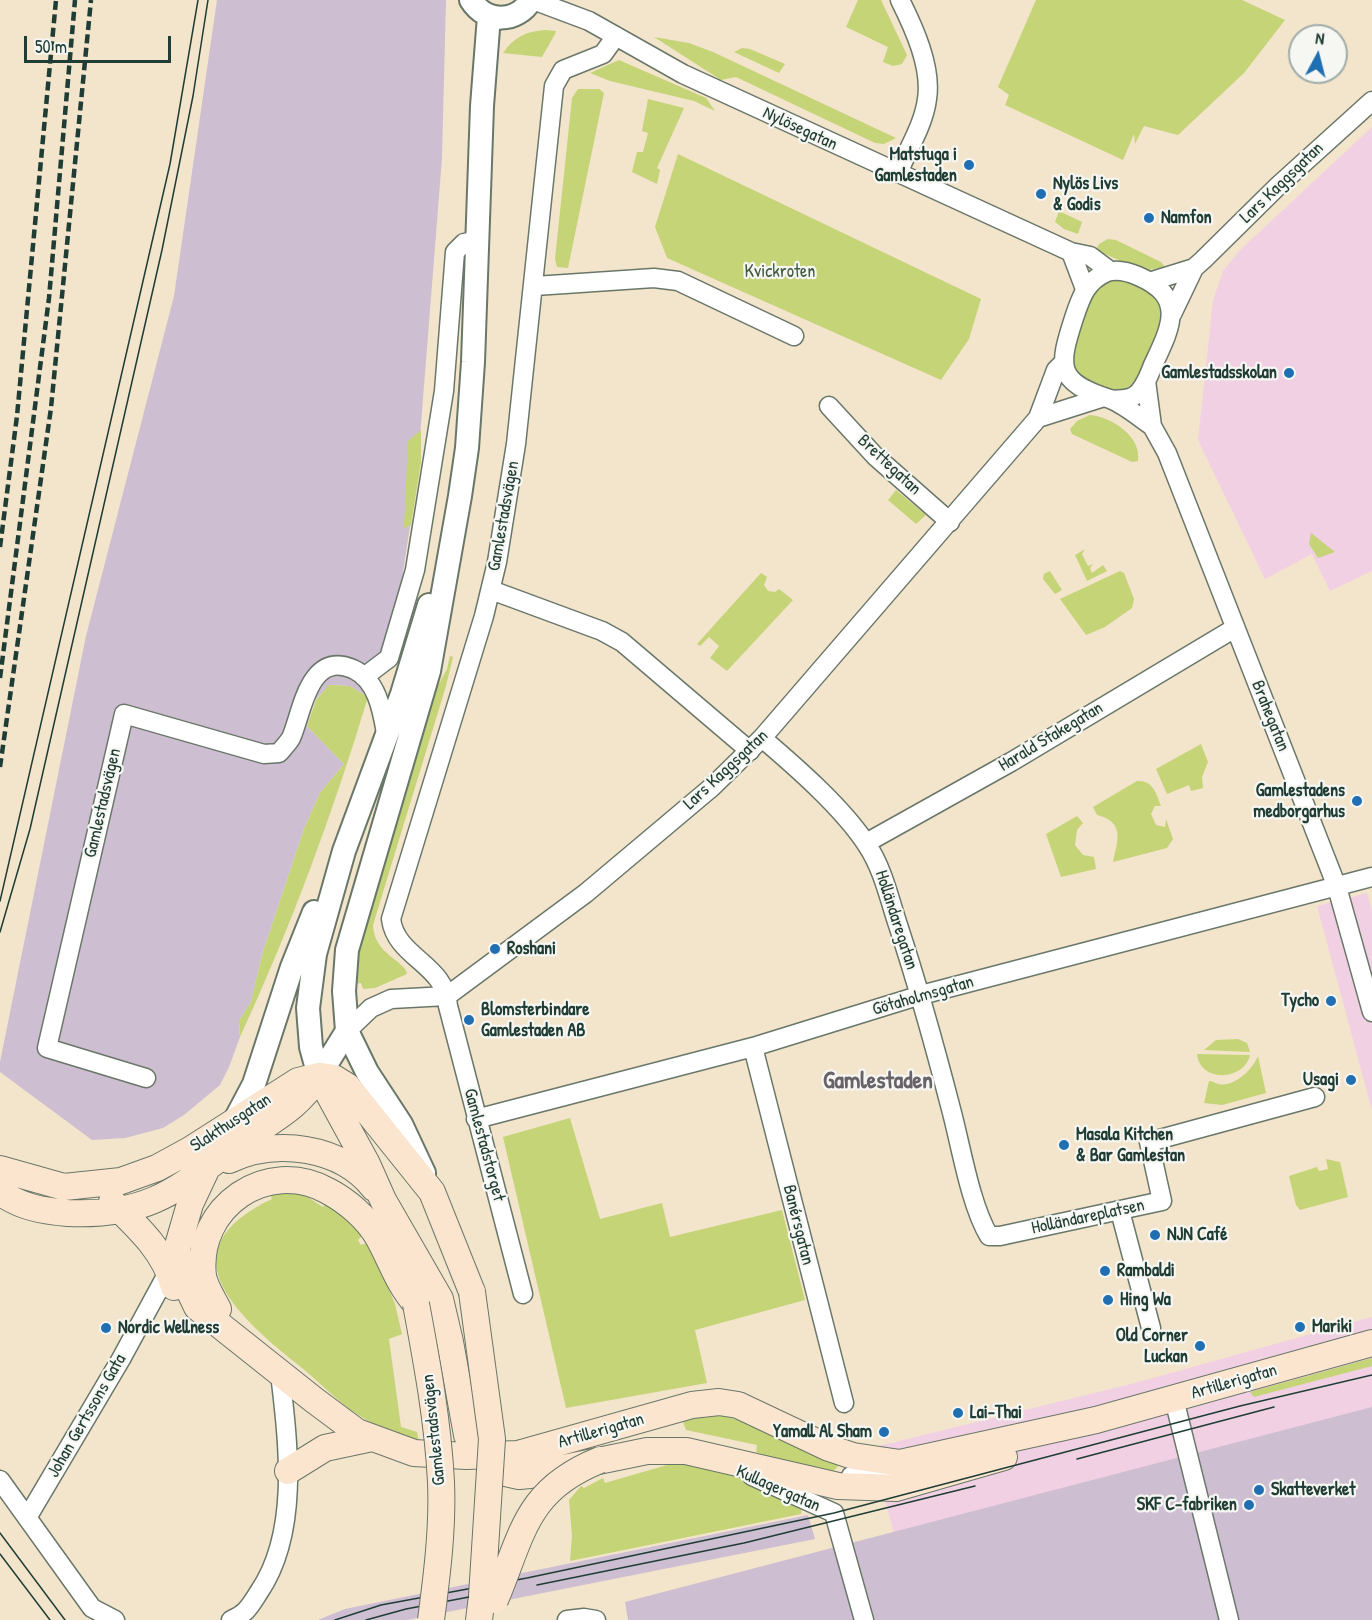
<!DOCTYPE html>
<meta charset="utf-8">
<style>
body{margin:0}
#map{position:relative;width:1372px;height:1620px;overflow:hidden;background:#f3e4cc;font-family:"Patrick Hand",sans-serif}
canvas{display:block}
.north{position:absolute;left:1288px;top:24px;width:60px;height:60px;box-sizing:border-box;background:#f6f6f2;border:2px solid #a0aca6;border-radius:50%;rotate:7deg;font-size:16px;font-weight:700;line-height:24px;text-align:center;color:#1f3d34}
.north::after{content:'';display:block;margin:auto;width:21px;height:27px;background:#1f6fb2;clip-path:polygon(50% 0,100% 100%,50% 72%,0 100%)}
.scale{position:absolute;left:24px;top:36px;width:147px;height:27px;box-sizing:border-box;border:3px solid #1f3d34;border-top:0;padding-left:8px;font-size:18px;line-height:21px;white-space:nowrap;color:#1f3d34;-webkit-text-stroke:4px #f6f6f2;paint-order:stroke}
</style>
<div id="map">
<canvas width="1372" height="1620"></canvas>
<div class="north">N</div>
<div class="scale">50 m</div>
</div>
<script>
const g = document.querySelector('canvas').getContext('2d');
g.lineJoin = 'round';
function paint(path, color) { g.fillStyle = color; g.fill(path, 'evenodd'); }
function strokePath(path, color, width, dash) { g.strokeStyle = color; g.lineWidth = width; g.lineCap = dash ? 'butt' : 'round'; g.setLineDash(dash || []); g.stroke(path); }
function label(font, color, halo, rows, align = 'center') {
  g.font = font + ' "Patrick Hand",sans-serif'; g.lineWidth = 4.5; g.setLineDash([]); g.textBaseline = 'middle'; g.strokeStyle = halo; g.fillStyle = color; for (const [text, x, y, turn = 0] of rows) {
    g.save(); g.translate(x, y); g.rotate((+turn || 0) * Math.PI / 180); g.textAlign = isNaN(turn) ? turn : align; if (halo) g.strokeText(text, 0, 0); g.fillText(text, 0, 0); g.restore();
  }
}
const built = new Path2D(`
 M1372 127V571L1330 591 1312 554 1265 579 1198 440 1213 300 1223 271 1239 251Z
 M1367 893 1372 911V1110L1317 906Z
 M1372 1317V1414L895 1537 871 1448 1135 1383Z`);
const industrial = new Path2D(`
 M217 0H446L442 158 416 487 401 585 368 697 350 686 330 685 315 700 307 726 344 764 320 793 304 829 262 955 251 1002 239 1021 240 1037 229 1067 220 1085 184 1115 163 1128 125 1138 92 1140 0 1072V1062L86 636 174 296Z
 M1372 1407V1620H628L625 1602Z
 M808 1515 815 1539 407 1620H318L345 1609Z`);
const green = new Path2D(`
 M858 0H881L907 55 902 64 893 66 883 62 888 47 846 27Z
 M1036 0H1242L1285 20 1244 73 1178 135 1144 126 1135 144 1134 134 1123 160 1005 105 1009 95 998 87Z
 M545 30 556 31 555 34 542 57 503 53C513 38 526 31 545 30Z
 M654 37 689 43 713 52 896 138 884 144 875 143 736 77 721 80Z
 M742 48 750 49 785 64 779 73 734 52Z
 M619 60 706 98 715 111 694 101 610 81 590 73Z
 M578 89H599L604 93 568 268 557 267 555 259 572 98Z
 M648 99 684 108 657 168 660 170 657 184 632 172 637 152H643L648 133 642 131Z
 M678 154 981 299 969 339 941 380 667 258 655 227Z
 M1059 211 1082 222 1078 234 1064 229 1055 222Z
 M1108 239 1116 240 1161 262 1165 267 1143 271 1096 250 1099 244Z
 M1115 277C1133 283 1151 286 1161 305 1168 318 1158 336 1152 348 1130 397 1117 408 1073 369 1071 343 1079 306 1098 286 1102 282 1110 280 1115 277Z
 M1090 415C1111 417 1142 436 1138 461L1132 462 1072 434 1070 429 1077 421Z
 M421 430V462L411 525 404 528 408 441Z
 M896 490 926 515 916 524 888 500Z
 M1311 533 1335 552 1318 558 1309 544Z
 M1085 549 1082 554 1088 566 1093 564 1090 568 1092 573 1103 565 1107 571 1087 581 1075 555Z
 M1050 571 1062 590 1055 594 1043 579 1044 574Z
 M1120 571 1124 573 1134 599 1132 608 1105 627 1086 635 1060 599Z
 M761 573 767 577 764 585 768 591 775 592 779 589 793 600 727 671 710 658 719 646 709 637 700 646 697 644Z
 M450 656 453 657 446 686 373 925C374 955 405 960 407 974L375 988 363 989 361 983 354 984 356 953 429 702 447 669Z
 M329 685 350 686 368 697C333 813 291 927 240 1037L239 1021 251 1002 262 955 304 829 320 793 344 764 307 726 316 700Z
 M1201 744 1208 762 1202 777 1203 788 1191 791 1189 785 1167 794 1156 769Z
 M1137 781C1153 780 1156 793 1161 806H1155L1151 814 1156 825 1165 827 1166 819 1173 839 1167 848 1113 862C1117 842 1126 822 1097 815L1093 807Z
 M1077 816 1083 823 1077 830 1075 845 1083 855 1094 857 1096 869 1061 877 1046 834Z
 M1238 1039 1247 1043 1250 1052 1204 1050 1216 1040Z
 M1197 1054 1250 1055C1244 1081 1200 1083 1197 1054Z
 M1258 1056 1266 1093 1222 1105 1204 1103 1209 1081C1213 1081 1215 1083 1218 1084 1234 1088 1253 1069 1258 1056Z
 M570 1118 600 1219 662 1203 670 1237 782 1210 805 1300 695 1330 707 1383 566 1408 503 1137Z
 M1326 1159 1340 1162 1348 1197 1300 1210 1296 1205 1289 1176 1317 1167 1319 1171 1328 1169Z
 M278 1192 303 1194 323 1207 327 1201 353 1223 362 1236 358 1240 361 1245 370 1242 395 1304 402 1334 389 1339 401 1427 417 1432 419 1442C399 1435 378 1428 360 1416 337 1402 318 1380 297 1364 235 1314 164 1250 272 1199L270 1194Z
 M1372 1358V1366L1254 1397 1250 1392Z
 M710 1413C757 1420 795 1451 840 1464L829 1476 774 1460 756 1452 757 1445 686 1430 682 1419Z
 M681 1461 738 1474 802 1506 801 1514 570 1561 572 1536 569 1500 581 1486 584 1488 603 1478 605 1483Z`);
const minor = new Path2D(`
 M533 0 589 21 683 74 1071 252 1090 256 1110 271
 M898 173C908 149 924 124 927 99 932 67 914 28 900 0
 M1071 252 1085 289
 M1152 281 1194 268 1203 260 1278 186 1372 101
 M535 286 654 278 678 281 794 336
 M1172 314 1194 268
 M1146 381 1152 426 1167 453 1337 887 1372 1012
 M1112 400C1119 399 1128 400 1134 396 1144 390 1149 375 1153 365 1171 327 1187 297 1138 276 1129 272 1117 269 1107 272 1086 281 1081 297 1074 318 1058 367 1056 382 1110 399 1124 404 1140 418 1152 426
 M829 406 875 456 950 522
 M1038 418 1101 398
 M491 590 602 631 622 642 750 751
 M364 677 389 658 415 570 444 391 455 252 464 243 476 241
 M762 738C796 767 843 808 867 845 883 869 889 898 898 925 918 986 935 1047 951 1109 961 1146 970 1204 989 1236H1000L1162 1201 1149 1142 1315 1097
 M866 843 1011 762 1235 628
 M347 1031 371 1008 391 999 447 996 586 893 712 787 762 738 1038 418 1056 370 1063 363
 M753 1047 844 1403
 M146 1078 47 1048 124 714 264 754 279 753C283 748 288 743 291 738 302 714 308 650 353 669 377 680 382 710 386 733
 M476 1119 753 1047 921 995 1372 877
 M1120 1211 1151 1328
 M523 1294 448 1006C446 964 396 958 391 919L484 616 497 562 516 444 554 86 563 70 603 54 616 36
 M1174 1399 1229 1620
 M752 1476 834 1513 864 1620
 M851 1476 910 1471
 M0 1480 92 1608 115 1620
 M27 1518 121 1359 172 1265
 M231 1620C246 1614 250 1606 259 1592 300 1532 288 1442 280 1373
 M567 1620 584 1618 596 1620`);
const tertiary = new Path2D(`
 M471 0C486 24 517 23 531 0
 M319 1076 311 1047 308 1008 315 954 344 851 402 694 429 605
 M319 1076 347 1031
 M235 1120 254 1084 292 967 314 912
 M424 1173 401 1124 367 1072 347 1031 344 991 347 950 429 671 460 496 467 448 473 362 482 106 489 16`);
const secondary = new Path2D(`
 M319 1076 367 1164 383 1200 440 1299 450 1342 467 1435 473 1451
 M229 1160C275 1138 341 1146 374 1188
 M0 1169 64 1187 121 1181 157 1168 190 1150 298 1081 319 1076 334 1078 347 1086 432 1192 472 1292
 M206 1170 190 1204 177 1249 181 1273 197 1307 314 1400 357 1432 414 1453 466 1456 518 1454 692 1405 719 1402 738 1405 829 1448 853 1456 900 1463 1096 1420 1372 1343
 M0 1192C20 1207 43 1211 68 1213 158 1217 184 1182 251 1135 282 1114 297 1107 319 1076
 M112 1202C138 1227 165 1252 174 1287
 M218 1309C213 1299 205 1287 203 1276 195 1207 267 1157 328 1191 347 1201 367 1218 378 1237 391 1260 398 1284 416 1304
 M492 1470 519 1476 530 1475 647 1451H686L838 1486 896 1488 1004 1457
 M288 1471 325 1448 372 1438
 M479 1620 482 1596`);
const tram = new Path2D(`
 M0 901 170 164 198 0
 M0 932 30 829 162 250 193 96 208 0
 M1077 1459 1274 1407
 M0 1533 65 1620
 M0 1554 50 1620
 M537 1585 744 1543 975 1486
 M335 1620 381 1605 527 1578 834 1513 1240 1406 1372 1375
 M366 1620 406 1609 469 1597`);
const rail = new Path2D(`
 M0 547 17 416 56 0
 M0 678 49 298 75 0
 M0 767 51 408 91 0`);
const secondaryBridge = new Path2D(`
 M472 1292 492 1439 482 1596
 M416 1304C427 1363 438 1422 441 1482 443 1527 437 1575 431 1620
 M495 1600C523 1534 525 1490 600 1460`);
const markers = [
 [969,165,6,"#1f6fb2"],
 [1041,194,6,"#1f6fb2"],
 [1149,218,6,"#1f6fb2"],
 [1289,373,6,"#1f6fb2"],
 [1357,801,6,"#1f6fb2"],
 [495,949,6,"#1f6fb2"],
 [1331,1001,6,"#1f6fb2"],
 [469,1020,6,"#1f6fb2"],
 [1351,1080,6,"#1f6fb2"],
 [1064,1145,6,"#1f6fb2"],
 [1155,1235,6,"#1f6fb2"],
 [1105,1271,6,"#1f6fb2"],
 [1108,1300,6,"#1f6fb2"],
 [1300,1327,6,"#1f6fb2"],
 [106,1328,6,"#1f6fb2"],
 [1200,1346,6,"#1f6fb2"],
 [958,1413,6,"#1f6fb2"],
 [884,1432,6,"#1f6fb2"],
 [1259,1490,6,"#1f6fb2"],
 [1249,1505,6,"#1f6fb2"]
];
const streetNames = [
 ["Nylösegatan",800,129,25],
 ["Lars Kaggsgatan",1282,183,-44],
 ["Brettegatan",889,465,43],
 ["Gamlestadsvägen",504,516,-80],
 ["Brahegatan",1270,716,68],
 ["Harald Stakegatan",1051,737,-31],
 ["Lars Kaggsgatan",726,770,-43],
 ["Gamlestadsvägen",103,803,-77],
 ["Holländaregatan",896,920,72],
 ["Götaholmsgatan",923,996,-16],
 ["Slakthusgatan",231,1123,-33],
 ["Gamlestadstorget",484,1145,75],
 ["Holländareplatsen",1088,1217,-12],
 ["Banérsgatan",798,1225,76],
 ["Artillerigatan",1234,1382,-16],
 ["Johan Gertssons Gata",87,1416,-60],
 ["Gamlestadsvägen",434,1430,-96],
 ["Artillerigatan",601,1431,-16],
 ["Kullagergatan",778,1489,24]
];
const poiNames = [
 ["Matstuga i",957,155,"right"],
 ["Gamlestaden",957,176,"right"],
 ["Nylös Livs",1053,184],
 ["& Godis",1053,205],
 ["Namfon",1161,218],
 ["Gamlestadsskolan",1277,373,"right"],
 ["Gamlestadens",1345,791,"right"],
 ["medborgarhus",1345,812,"right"],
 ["Roshani",507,949],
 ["Tycho",1319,1001,"right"],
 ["Blomsterbindare",481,1010],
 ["Gamlestaden AB",481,1031],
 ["Usagi",1339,1080,"right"],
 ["Masala Kitchen",1076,1135],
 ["& Bar Gamlestan",1076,1156],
 ["NJN Café",1167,1235],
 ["Rambaldi",1117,1271],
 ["Hing Wa",1120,1300],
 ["Mariki",1312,1327],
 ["Nordic Wellness",118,1328],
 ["Old Corner",1188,1336,"right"],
 ["Luckan",1188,1357,"right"],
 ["Lai-Thai",970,1413],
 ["Yamall Al Sham",872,1432,"right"],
 ["Skatteverket",1271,1490],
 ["SKF C-fabriken",1237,1505,"right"]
];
const parkNames = [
 ["Kvickroten",780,272]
];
const districtNames = [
 ["Gamlestaden",878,1082]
];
paint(built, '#f1d0e3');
paint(industrial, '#cebed1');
paint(green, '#c5d476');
strokePath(minor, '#697769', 21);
strokePath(tertiary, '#697769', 26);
strokePath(secondary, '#697769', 28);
strokePath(minor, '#fff', 18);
strokePath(tertiary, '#fff', 22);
strokePath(secondary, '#fce5cf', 26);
strokePath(tram, '#1f3d34', 1.5);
strokePath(rail, '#1f3d34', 4.5, [9, 4.5]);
strokePath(secondaryBridge, '#697769', 28, []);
strokePath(secondaryBridge, '#fce5cf', 26);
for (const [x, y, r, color] of markers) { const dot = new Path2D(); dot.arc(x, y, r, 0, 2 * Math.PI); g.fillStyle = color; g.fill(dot); strokePath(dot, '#f6f6f2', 2); }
label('18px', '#1f3d34', '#f6f6f2', streetNames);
label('bold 18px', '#1f3d34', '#f6f6f2', poiNames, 'left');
label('18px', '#405b41', '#f6f6f2', parkNames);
label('bold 24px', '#686369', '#f6f6f2', districtNames);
</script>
